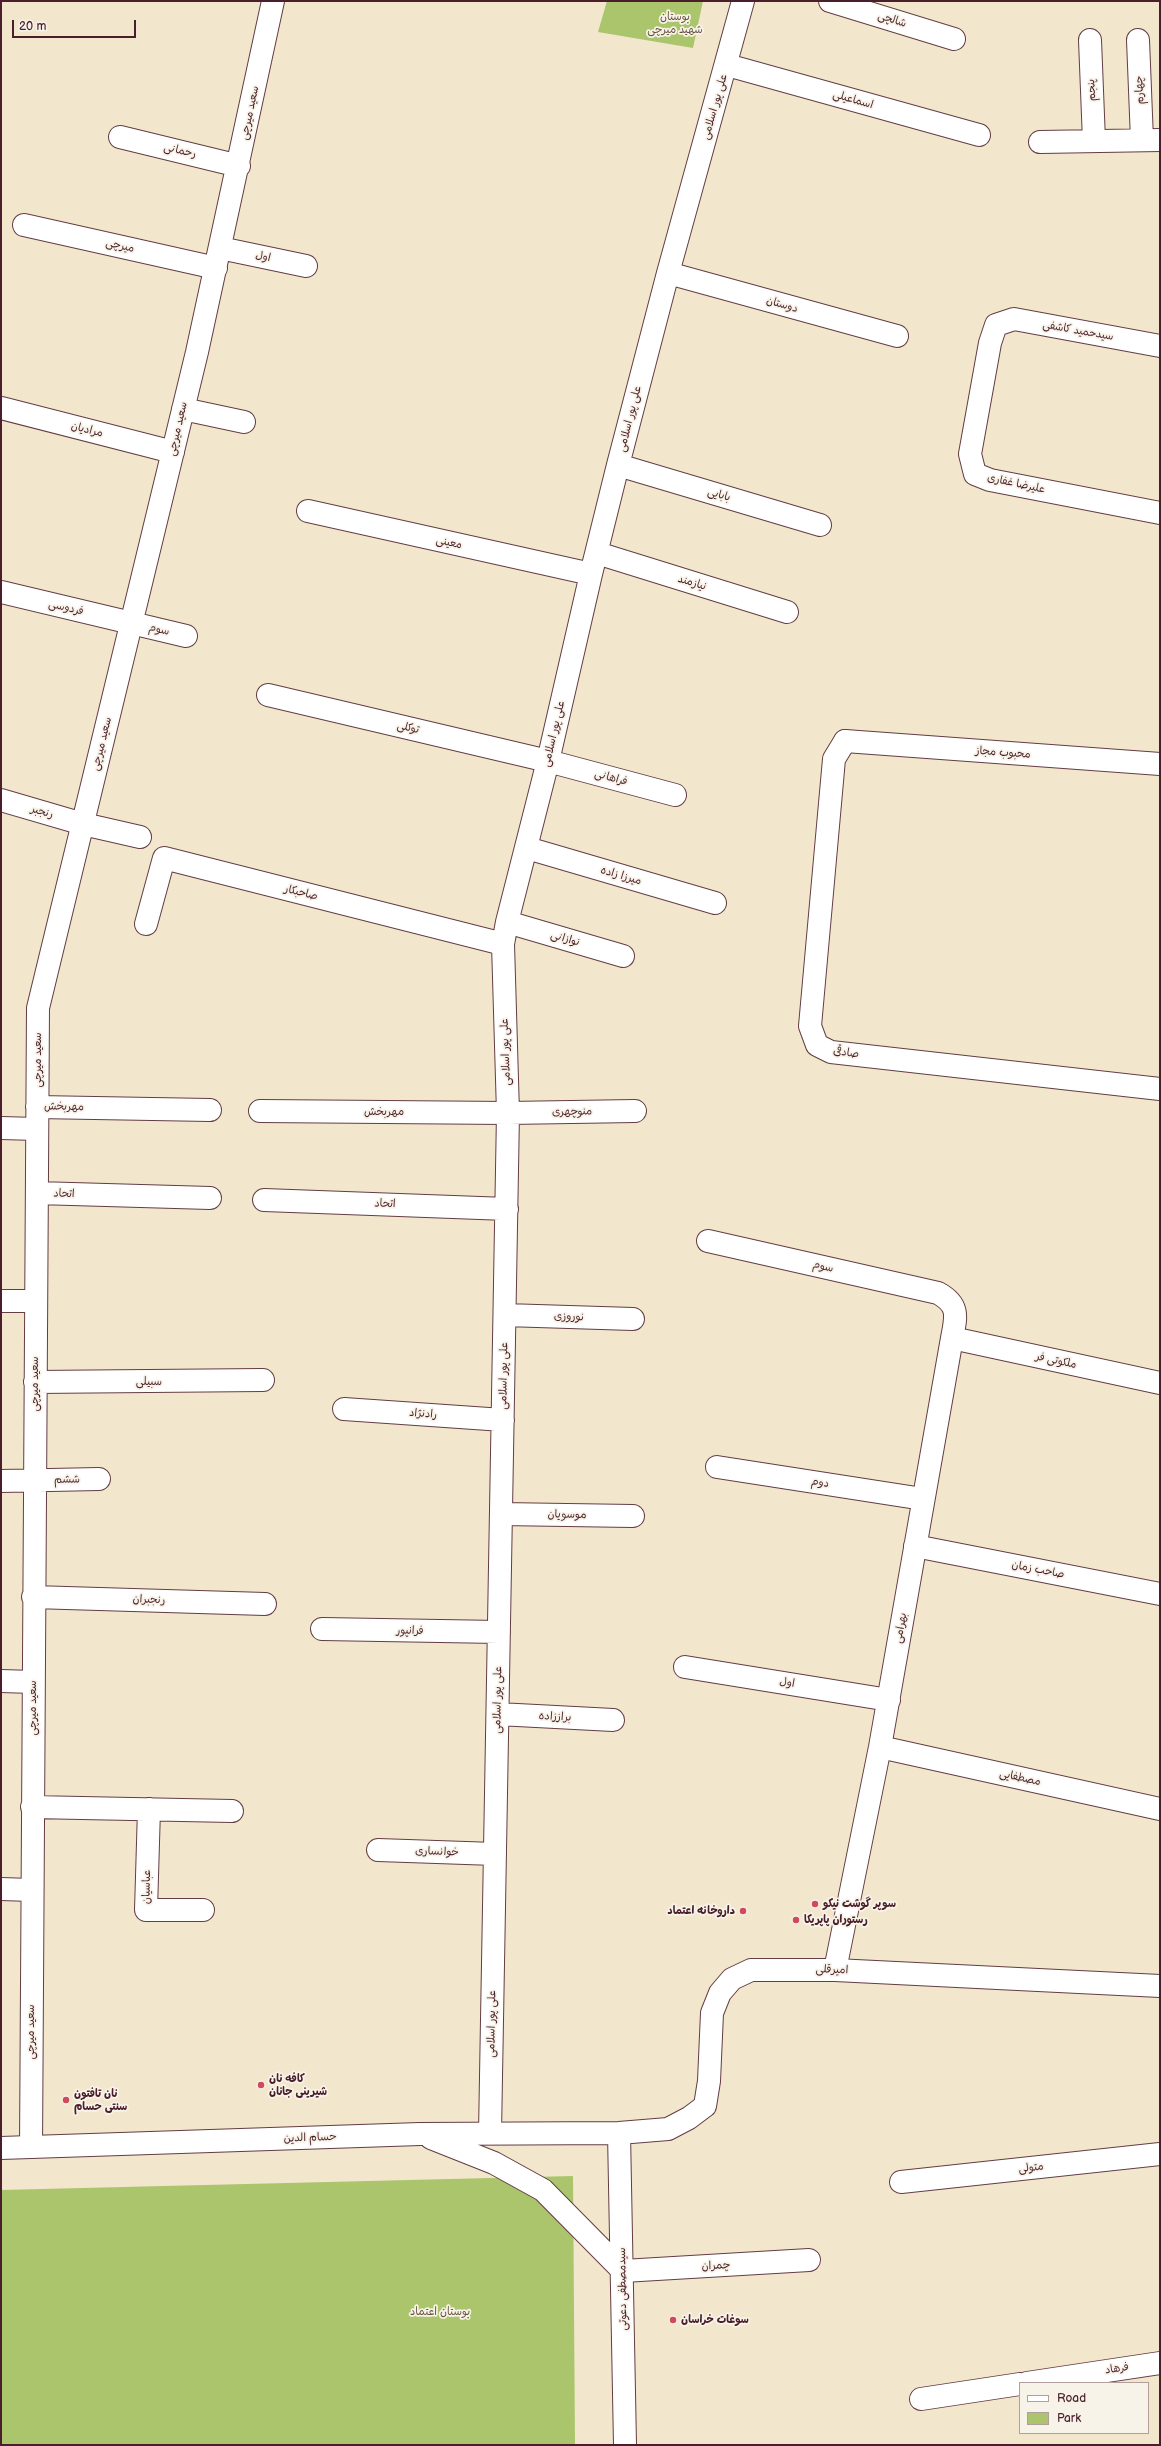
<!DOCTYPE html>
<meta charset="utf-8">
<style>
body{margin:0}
#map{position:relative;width:1161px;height:2446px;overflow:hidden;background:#f2e6cd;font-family:"Balsamiq Sans",sans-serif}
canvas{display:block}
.frame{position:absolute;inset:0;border:2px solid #4a1f2b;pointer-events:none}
.legend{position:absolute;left:1019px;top:2382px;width:130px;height:52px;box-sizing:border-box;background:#f7f3e8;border:1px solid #b29e9c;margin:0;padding:5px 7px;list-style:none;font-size:12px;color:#4a1f2b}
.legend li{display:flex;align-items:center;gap:8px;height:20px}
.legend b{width:20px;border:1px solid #b29e9c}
.scale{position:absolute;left:12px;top:20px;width:124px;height:18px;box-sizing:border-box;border:2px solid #4a1f2b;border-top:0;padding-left:5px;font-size:12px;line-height:14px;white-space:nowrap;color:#4a1f2b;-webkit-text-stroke:3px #f7f3e8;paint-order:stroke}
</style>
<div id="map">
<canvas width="1161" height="2446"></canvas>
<div class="frame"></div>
<ul class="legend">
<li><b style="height:5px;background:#fff"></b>Road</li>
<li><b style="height:11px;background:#aac56b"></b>Park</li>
</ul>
<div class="scale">20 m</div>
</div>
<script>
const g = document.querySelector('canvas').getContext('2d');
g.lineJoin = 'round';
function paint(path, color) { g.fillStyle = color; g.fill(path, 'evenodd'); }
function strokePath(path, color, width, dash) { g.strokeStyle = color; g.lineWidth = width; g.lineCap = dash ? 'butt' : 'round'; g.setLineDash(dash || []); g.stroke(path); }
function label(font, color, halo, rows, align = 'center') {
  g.font = font + ' "Balsamiq Sans","Playpen Sans Arabic",sans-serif'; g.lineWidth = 3.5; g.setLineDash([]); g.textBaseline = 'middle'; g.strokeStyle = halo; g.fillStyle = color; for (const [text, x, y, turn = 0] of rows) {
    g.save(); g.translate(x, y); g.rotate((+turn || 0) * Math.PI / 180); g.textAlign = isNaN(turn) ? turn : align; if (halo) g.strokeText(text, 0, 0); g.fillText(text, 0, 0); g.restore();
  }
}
const green = new Path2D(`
 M607 1H703L693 48 598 32Z
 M573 2176 575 2445H1V2190Z`);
const minor = new Path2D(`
 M830 1 954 39
 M1090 40 1094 141
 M1138 40 1142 140
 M727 65 979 135
 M120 137 239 166
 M1040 142 1160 140
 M24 225 216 268
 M220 248 306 266
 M668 273 897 336
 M1160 346 1014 319 996 325 990 343 970 454 975 474 990 480 1160 513
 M1 408 173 452
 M183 409 244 422
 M618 465 820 525
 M308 511 591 574
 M597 553 787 612
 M1 592 186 636
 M268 695 548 761 675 795
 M845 741 834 759 810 1026 817 1045 831 1052 1160 1089
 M1 800 83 824 140 837
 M527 848 715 903
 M507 922 623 956
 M146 924 164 858 503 944
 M37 1107 210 1110
 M260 1111 508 1113 635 1111
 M1 1128 37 1129
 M37 1193 210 1198
 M264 1200 507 1209
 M708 1241 938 1293C960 1305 956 1317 952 1338L880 1747 835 1970
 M1 1301H36
 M505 1315 633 1319
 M952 1338 1160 1383
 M35 1382 263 1380
 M344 1409 503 1420
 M717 1467 923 1499
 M1 1481 99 1479
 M501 1514 633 1516
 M915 1546 1160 1594
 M33 1597 265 1604
 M322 1629 499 1632
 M685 1667 889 1700
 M1 1681 33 1682
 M498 1714 613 1720
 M880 1747 1160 1809
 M32 1807 232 1811
 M149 1809 146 1910H203
 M378 1850 495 1854
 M1 1889 31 1890
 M490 2133 508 1113 503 944 507 922 548 761 591 574 618 465 668 273 743 1
 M31 2147 38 1008 197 352 273 1
 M901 2182 1160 2154
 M623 2271 809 2260
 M1027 2383 1160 2363
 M921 2399 1020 2384`);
const major = new Path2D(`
 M845 741 1160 764
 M619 2133 625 2445
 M431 2138 494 2163 543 2190 623 2271
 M1 2148 420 2134 619 2133 668 2129 689 2118 705 2106 709 2081 712 2013 720 1993 732 1979 751 1970H835L1160 1986`);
const markers = [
 [815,1904,4,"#d1495b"],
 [743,1911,4,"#d1495b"],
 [796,1920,4,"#d1495b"],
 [261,2085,4,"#d1495b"],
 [66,2100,4,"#d1495b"],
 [673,2320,4,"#d1495b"]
];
const parkNames = [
 ["بوستان",675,17],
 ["شهید میرچی",675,30],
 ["بوستان اعتماد",440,2312]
];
const streetNames = [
 ["شالچی",892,20,17],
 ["پنجم",1092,90,-93],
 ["چهارم",1140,90,-93],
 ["اسماعیلی",853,100,16],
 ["علی پور اسلامی",715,107,-74],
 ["سعید میرچی",250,113,-78],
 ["رحمانی",180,151,13],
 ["میرچی",120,246,13],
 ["اول",263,257,12],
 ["دوستان",782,305,16],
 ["سیدحمید کاشفی",1078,331,10],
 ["علی پور اسلامی",630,419,-76],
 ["سعید میرچی",178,429,-77],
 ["مرادیان",87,430,14],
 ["علیرضا غفاری",1016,484,12],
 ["بابایی",719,495,16],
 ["معینی",449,543,12],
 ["نیازمند",692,583,17],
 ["فردوسی",66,608,13],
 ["سوم",159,630,13],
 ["توکلی",408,728,13],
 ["علی پور اسلامی",554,734,-77],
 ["سعید میرچی",102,744,-76],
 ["محبوب مجاز",1003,753,4],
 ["فراهانی",611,778,15],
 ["رنجبر",42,812,16],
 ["میرزا زاده",621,876,16],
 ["صاحبکار",301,893,14],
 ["نوازانی",565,939,16],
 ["علی پور اسلامی",506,1052,-92],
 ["صادقی",846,1053,8],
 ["سعید میرچی",38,1060,-90],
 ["مهربخش",64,1107,1],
 ["مهربخش",384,1112],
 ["منوچهری",572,1112,-1],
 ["اتحاد",64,1194,2],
 ["اتحاد",385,1204,2],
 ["سوم",823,1267,13],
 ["نوروزی",569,1317,2],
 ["ملکوتی فر",1056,1361,12],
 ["علی پور اسلامی",504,1376,-89],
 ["سبیلی",149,1382],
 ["سعید میرچی",35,1384,-90],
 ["رادنژاد",423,1414,4],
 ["ششم",67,1480,-1],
 ["دوم",820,1483,9],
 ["موسویان",567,1515,1],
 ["صاحب زمان",1038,1570,11],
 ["رنجبران",149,1600,2],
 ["بهرامی",901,1628,-80],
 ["فرانپور",410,1631,1],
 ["اول",787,1683,9],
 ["علی پور اسلامی",498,1700,-89],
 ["سعید میرچی",33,1708,-90],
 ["براززاده",555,1717,3],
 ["مصطفایی",1020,1778,12],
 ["خوانساری",437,1852,2],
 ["عباسیان",147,1887,-89],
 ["امیرقلی",832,1970,2],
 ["علی پور اسلامی",492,2024,-89],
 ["سعید میرچی",31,2032,-90],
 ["حسام الدین",310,2138,-2],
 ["متولی",1031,2168,-6],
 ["چمران",716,2266,-3],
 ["سیدمصطفی دعوتی",623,2289,-91],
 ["فرهاد",1117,2369,-9]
];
const poiNames = [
 ["سوپر گوشت نیکو",823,1904],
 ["داروخانه اعتماد",735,1911,"right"],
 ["رستوران پاپریکا",804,1920],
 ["کافه نان",269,2079],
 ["شیرینی جانان",269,2092],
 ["نان تافتون",74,2094],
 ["سنتی حسام",74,2107],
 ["سوغات خراسان",681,2320]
];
paint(green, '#aac56b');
strokePath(minor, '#633d43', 24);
strokePath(major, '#633d43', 24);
strokePath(minor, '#fff', 22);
strokePath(major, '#fff', 22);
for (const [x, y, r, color] of markers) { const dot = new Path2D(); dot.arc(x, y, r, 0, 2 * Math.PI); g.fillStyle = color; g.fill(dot); strokePath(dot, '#f7f3e8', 1.5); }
label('11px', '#67513e', '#f7f3e8', parkNames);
label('11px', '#4a1f2b', '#f7f3e8', streetNames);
label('bold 11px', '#4a1f2b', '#f7f3e8', poiNames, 'left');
</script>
